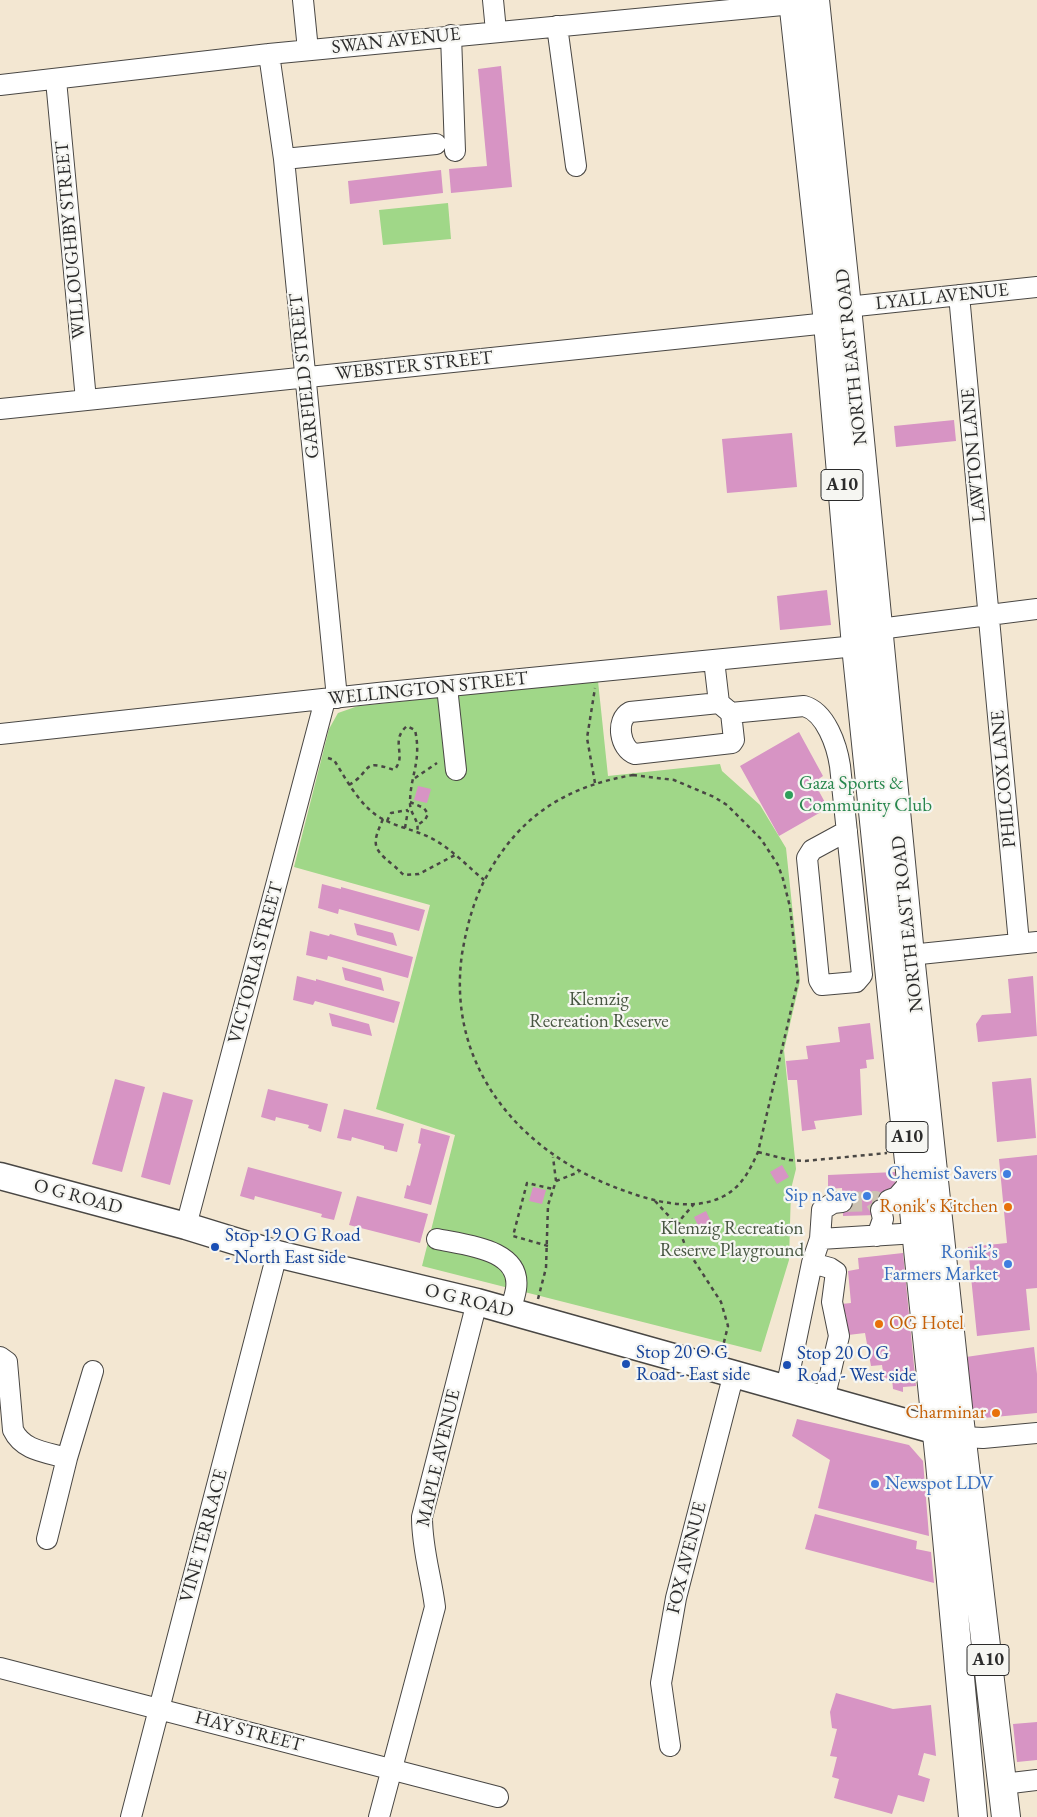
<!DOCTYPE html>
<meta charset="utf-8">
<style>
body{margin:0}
canvas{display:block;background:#f3e7d2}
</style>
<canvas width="1037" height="1817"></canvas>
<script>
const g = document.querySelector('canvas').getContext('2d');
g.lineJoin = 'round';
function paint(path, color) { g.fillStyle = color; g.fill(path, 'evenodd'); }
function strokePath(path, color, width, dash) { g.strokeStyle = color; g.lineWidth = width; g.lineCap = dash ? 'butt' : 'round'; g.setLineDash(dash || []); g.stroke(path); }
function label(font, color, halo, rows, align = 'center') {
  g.font = font + ' "EB Garamond",serif'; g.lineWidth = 4.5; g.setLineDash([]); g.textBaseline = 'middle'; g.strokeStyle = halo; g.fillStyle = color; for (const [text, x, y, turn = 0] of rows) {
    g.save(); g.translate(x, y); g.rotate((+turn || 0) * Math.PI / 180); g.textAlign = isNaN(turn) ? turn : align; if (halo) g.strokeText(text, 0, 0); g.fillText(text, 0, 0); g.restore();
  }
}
const green = new Path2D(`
 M448 203 451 239 383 245 379 210Z
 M598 681 608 776 720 764 722 771 760 805 786 848 800 981 784 1050 796 1169 791 1189 789 1260 761 1352 422 1266 455 1135 376 1109 430 905 294 867 329 729 338 713 358 706Z`);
const building = new Path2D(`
 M501 66 512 187 451 193 449 169 487 166 478 69Z
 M441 170 443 193 350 204 348 181Z
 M954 420 956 441 896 447 894 426Z
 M792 433 797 487 727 493 722 439Z
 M827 590 831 625 780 630 777 596Z
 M799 732 823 776 814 782 828 808 779 836 740 766Z
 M418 786 431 789 427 803 414 800Z
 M322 884 341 889V887L425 910 419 931 339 909 338 914 318 908Z
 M354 923 393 933 397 946 357 935Z
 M310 931 329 936 330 934 413 957 408 978 328 956 327 960 306 955Z
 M342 967 381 978 384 991 345 980Z
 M297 976 316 981V979L400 1002 394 1023 315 1001 313 1005 293 1000Z
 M1033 976 1037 1036 978 1042 976 1024 982 1015 1011 1013 1008 979Z
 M329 1013 369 1024 372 1036 332 1026Z
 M870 1023 874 1059 866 1060 867 1068 860 1069 862 1115 814 1121 816 1129 802 1131 797 1080H788L786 1061 808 1059 806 1046 840 1042 838 1027Z
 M1031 1078 1036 1138 997 1142 992 1082Z
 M115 1079 145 1087 122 1172 92 1164Z
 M268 1089 328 1104 321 1132 308 1128 309 1125 276 1117 275 1121 261 1117Z
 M163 1092 193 1100 170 1185 141 1177Z
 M344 1109 404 1124 397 1152 384 1149V1146L352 1137 351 1141 337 1138Z
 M421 1128 450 1136 431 1205 404 1198 407 1185 410 1186 421 1144 418 1143Z
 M1037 1155V1288L1026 1289 1030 1330 977 1336 968 1247 1007 1243 999 1159Z
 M782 1165 789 1177 777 1184 770 1172Z
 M248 1167 342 1192 334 1220 321 1217 322 1214 255 1196 254 1200 240 1196Z
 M895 1172 896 1192 877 1215 843 1216 842 1188 828 1189V1175Z
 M533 1187 546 1190 542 1204 529 1201Z
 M357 1196 428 1214 420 1243 349 1225Z
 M706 1211 712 1224 700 1230 694 1217Z
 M903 1253 916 1386 903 1387V1392L893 1389 892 1378 884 1379 882 1365 871 1366 865 1333 848 1335 846 1314 842 1315 841 1304 851 1303 848 1271 859 1269 858 1258Z
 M1034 1347 1037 1374V1413L984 1418 971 1409 966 1357Z
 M797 1419 909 1445 923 1461 929 1536 818 1508 830 1460 792 1436Z
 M815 1514 917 1541 916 1549 931 1552 934 1583 805 1549Z
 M836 1693 893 1709 931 1705 936 1756 924 1753 918 1775 930 1779 924 1802 898 1795 892 1814 834 1798 839 1779 832 1777 837 1757 830 1756 837 1729 832 1728 830 1712Z
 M1037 1722V1760L1017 1762 1013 1724Z`);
const minorTunnel = new Path2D(`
 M842 1202 875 1201 881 1210`);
const path = new Path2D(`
 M328 758 334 760C346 779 357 801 376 815 392 826 412 829 429 837 450 847 467 866 484 880
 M633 775 674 780 714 797 727 805 761 839 778 865 783 879 790 907 798 980 758 1152C750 1170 742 1186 724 1196 694 1212 655 1202 625 1191 522 1155 446 1068 462 954 467 925 474 898 489 872 522 814 568 786 633 775Z
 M415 778 437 763
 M595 783 587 738 595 688
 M349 785C373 771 360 758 394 770 408 756 389 741 407 726L415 730C422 761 410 776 410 803 410 815 420 820 417 832
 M410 802 424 808 428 814 425 820 419 824
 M383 819C372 844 372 848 393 865 397 868 400 872 404 875L419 874 455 855
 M387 821 391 813 408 810
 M405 828 408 810
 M758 1152 789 1160 805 1161 887 1153
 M556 1181 579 1172
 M655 1201 678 1226 686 1248 721 1302 728 1326 722 1350
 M678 1226 681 1219 694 1204
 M548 1246 513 1236 527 1183 553 1189
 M538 1299 546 1268 548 1205 556 1181 553 1157`);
const minor = new Path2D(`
 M303 0 308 50
 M493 0 496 31
 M557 26 576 166
 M451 35 455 151
 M269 54 284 159 337 698
 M56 80 86 400
 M0 85 269 54 793 4
 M284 159 436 144
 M959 295 1019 943
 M847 307 1037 287
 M0 409 828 323
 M879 629 1037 609
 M714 660 719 703 731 713 734 740 732 743 635 754C620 749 615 720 630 712L719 703
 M447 687 456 770
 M731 713 804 706C826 712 837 746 840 766L862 975 856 982 822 985 819 980 807 858 812 850 847 831
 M0 734 378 693 856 646
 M910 955 1037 942
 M889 1200 897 1197 911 1181
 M186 1226 325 700
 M877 1236 883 1219 881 1210
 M437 1239C465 1245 522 1249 516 1289 515 1296 512 1304 510 1311
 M820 1239 822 1210 833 1203 842 1202
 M812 1263 830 1268 836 1272 832 1302 839 1336 824 1400
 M0 1357 7 1362 13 1430C23 1451 46 1452 67 1458
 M786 1389 812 1263 820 1239 917 1233
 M962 1437 983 1438 1037 1433
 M47 1539 67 1458 93 1371
 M0 1668 498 1797
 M670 1746 661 1683 676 1598 734 1373
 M1003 1784 1037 1780
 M131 1817 277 1254
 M379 1817 435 1607C431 1575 422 1550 422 1517L477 1302`);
const major = new Path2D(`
 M0 1176 186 1226 277 1254 477 1302 937 1431`);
const highway = new Path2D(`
 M793 0 828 323 856 646 940 1463 973 1817
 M815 0 847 307 910 955 958 1407 1006 1817`);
const markers = [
 [789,795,5,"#2e9e5b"],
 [1007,1174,5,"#3f7fe0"],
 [867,1196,5,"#3f7fe0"],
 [1008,1207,5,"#e8710a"],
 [215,1247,5,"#1a4fb4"],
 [1008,1264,5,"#3f7fe0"],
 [879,1324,5,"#e8710a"],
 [626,1364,5,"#1a4fb4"],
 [787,1365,5,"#1a4fb4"],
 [996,1413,5,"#e8710a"],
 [875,1484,5,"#3f7fe0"]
];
const shields = [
 [842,485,42],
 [907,1137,42],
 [988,1660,42]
];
const shieldNames = [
 ["A10",842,485],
 ["A10",907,1137],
 ["A10",988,1660]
];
const streetNames = [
 ["SWAN AVENUE",396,41,-6],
 ["WILLOUGHBY STREET",71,240,-95],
 ["LYALL AVENUE",942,297,-6],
 ["NORTH EAST ROAD",852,357,-96],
 ["WEBSTER STREET",414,366,-6],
 ["GARFIELD STREET",305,376,-96],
 ["LAWTON LANE",974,455,-95],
 ["WELLINGTON STREET",428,689,-6],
 ["PHILCOX LANE",1004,779,-95],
 ["NORTH EAST ROAD",908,924,-96],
 ["VICTORIA STREET",256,963,-75],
 ["O G ROAD",78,1197,15],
 ["O G ROAD",469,1301,14],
 ["MAPLE AVENUE",439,1458,-77],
 ["VINE TERRACE",204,1536,-75],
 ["FOX AVENUE",687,1558,-76],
 ["HAY STREET",249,1732,15]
];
const leisureNames = [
 ["Gaza Sports &",799,784],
 ["Community Club",799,806]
];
const parkNames = [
 ["Klemzig",599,1000],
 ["Recreation Reserve",599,1022],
 ["Klemzig Recreation",732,1229],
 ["Reserve Playground",732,1251]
];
const shopNames = [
 ["Chemist Savers",997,1174],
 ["Sip n Save",857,1196],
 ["Ronik’s",998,1253],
 ["Farmers Market",998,1275],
 ["Newspot LDV",885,1484,"left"]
];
const foodNames = [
 ["Ronik's Kitchen",998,1207],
 ["OG Hotel",889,1324,"left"],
 ["Charminar",986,1413]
];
const transitNames = [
 ["Stop 19 O G Road",225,1236],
 ["- North East side",225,1258],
 ["Stop 20 O G",636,1353],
 ["Road - East side",636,1375],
 ["Stop 20 O G",797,1354],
 ["Road - West side",797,1376]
];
paint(green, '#a0d788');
paint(building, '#d794c4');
strokePath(minorTunnel, '#cbc1b1', 20, [20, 10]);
strokePath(minor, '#494744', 22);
strokePath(major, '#494744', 29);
strokePath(highway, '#494744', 30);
strokePath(path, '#494744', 2.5, [4, 4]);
strokePath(minor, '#fff', 20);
strokePath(major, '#fff', 26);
strokePath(highway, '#fff', 28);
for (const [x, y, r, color] of markers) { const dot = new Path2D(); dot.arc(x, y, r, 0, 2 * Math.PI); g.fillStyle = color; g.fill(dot); strokePath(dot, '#f6f6f2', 2); }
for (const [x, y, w] of shields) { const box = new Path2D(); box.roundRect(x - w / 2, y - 15.5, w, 31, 4); g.fillStyle = '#f6f6f2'; g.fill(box); strokePath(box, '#2b2b2b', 1); }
label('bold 18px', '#2b2b2b', null, shieldNames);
label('19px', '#2b2b2b', '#f6f6f2', streetNames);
label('19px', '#27864d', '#f6f6f2', leisureNames, 'left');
label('19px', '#485642', '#f6f6f2', parkNames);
label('19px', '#366cbe', '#f6f6f2', shopNames, 'right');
label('19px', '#c56008', '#f6f6f2', foodNames, 'right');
label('19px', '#164399', '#f6f6f2', transitNames, 'left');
</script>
